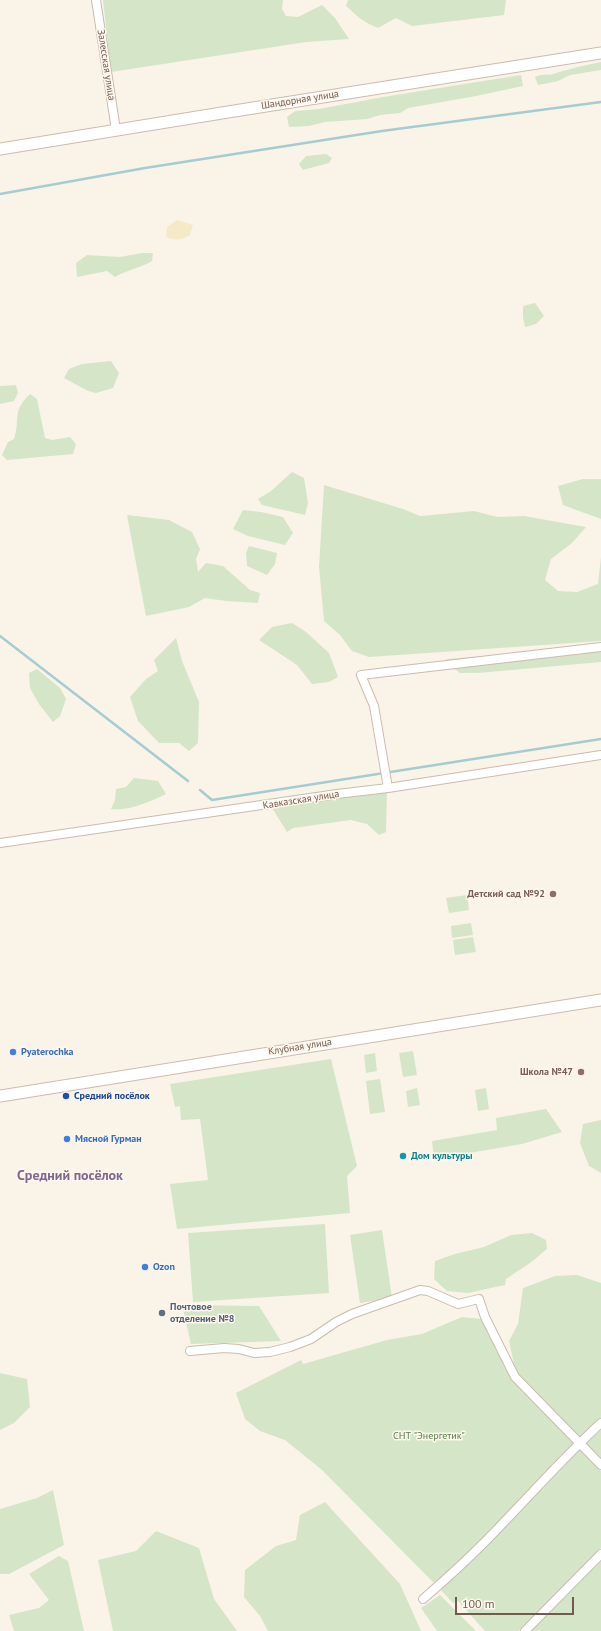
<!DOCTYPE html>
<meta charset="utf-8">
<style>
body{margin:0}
#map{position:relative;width:601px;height:1631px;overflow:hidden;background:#faf3e8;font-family:"PT Sans",sans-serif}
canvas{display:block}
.scale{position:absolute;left:455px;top:1597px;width:119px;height:18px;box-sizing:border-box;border:2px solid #715a4e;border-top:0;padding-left:5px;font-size:12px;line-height:14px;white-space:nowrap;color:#715a4e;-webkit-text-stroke:3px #fdf7ed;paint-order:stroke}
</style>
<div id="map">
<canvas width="601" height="1631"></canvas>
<div class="scale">100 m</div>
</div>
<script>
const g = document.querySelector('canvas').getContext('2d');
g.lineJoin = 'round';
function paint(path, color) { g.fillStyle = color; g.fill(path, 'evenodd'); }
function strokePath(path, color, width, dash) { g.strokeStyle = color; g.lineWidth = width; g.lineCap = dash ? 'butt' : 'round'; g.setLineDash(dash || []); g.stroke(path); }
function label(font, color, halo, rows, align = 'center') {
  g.font = font + ' "PT Sans",sans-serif'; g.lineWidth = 3; g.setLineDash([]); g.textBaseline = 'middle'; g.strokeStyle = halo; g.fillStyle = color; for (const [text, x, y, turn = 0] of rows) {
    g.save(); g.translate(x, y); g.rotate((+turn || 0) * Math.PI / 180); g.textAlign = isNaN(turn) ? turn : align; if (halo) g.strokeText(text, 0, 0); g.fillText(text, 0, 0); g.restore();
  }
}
const green = new Path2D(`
 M103 0H283L282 9 286 16 298 17 322 5 335 18 349 39 306 42 111 72Z
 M348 0H506L504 15 412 26 396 18 378 28C363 22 358 17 346 6Z
 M601 62V70L570 75 558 81 538 85 535 77C543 73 546 76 553 74 569 69 585 65 601 62Z
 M521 75 523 86 476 96 408 108 400 113 380 115 367 119 325 122 309 126 289 127 287 117 295 111 319 109 383 97Z
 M326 154 332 158 329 163 303 170 299 164 306 156Z
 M142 253H153L152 261C140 268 127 270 115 277L107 271 77 277 76 263 87 255 120 257Z
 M535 303 544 316 536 324 525 327 523 317V306Z
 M111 361 119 373 113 388 96 393 88 391 64 378 69 369 82 364Z
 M16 385 18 393 14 401 0 404V386Z
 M30 394 37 399 45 438 52 440 70 437 76 444 73 454 7 460 2 455 8 442 14 439C21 418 11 412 30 394Z
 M292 472 304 478 308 503 305 515 262 505 258 499 271 491Z
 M583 479H601V519L563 505 558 486Z
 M324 485 403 509 420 516 474 511 497 517 524 516 586 527 572 543 551 559 545 580 558 591 577 592 598 584 601 557V641L369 657 352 651 340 635 324 621 319 567Z
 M243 510 261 512 283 517 293 533 285 545 248 536 233 529Z
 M127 515 169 520 192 532 200 549 196 559 198 572 206 563 223 566 250 590 260 593 258 603 226 601 205 598 189 607 146 616Z
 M249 546 277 553 275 564 267 575 247 566 246 553Z
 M292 623 306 632 329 653 338 677 329 682 312 684 297 665 259 640 272 627Z
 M176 638 182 661 199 702 198 743 189 751 179 743H159L138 721 130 697 146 679 158 671 154 660Z
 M601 647V662L478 673H460L453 668 446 659Z
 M37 669 60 688 66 699 60 716 53 722 39 704 30 688 29 673Z
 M134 778 158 781 166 794C149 802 130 811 111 809L115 800 116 789 126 787Z
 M387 792 386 832 379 835 367 824 351 820 293 828 287 832 272 808 322 799Z
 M467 895 469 910 449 913 446 898Z
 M471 923 473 935 452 938 451 926Z
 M473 937 476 952 455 955 453 940Z
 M413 1051 417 1075 403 1077 399 1053Z
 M375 1053 377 1071 366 1073 364 1055Z
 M331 1059 357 1166 347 1176 350 1213 177 1229 170 1184 208 1180 200 1119 181 1120 180 1106 175 1107 170 1084Z
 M380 1079 385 1112 370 1114 366 1081Z
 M417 1088 420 1105 408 1107 406 1091Z
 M486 1088 489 1109 478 1111 475 1090Z
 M546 1109 562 1132 522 1144 434 1159 432 1141 497 1130 496 1118Z
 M601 1120V1173L589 1166 580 1143 583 1124Z
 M325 1224 329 1293 193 1302 188 1233Z
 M382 1230 392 1298 360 1303 350 1235Z
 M532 1233 546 1240 547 1249 530 1263 506 1279 505 1285 468 1293 447 1291 434 1279 435 1261 455 1254 484 1247 511 1235Z
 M577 1275 601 1283V1419L579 1438 519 1375 514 1364 509 1341 518 1324 523 1288 555 1276Z
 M182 1305 259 1306 281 1341 191 1344Z
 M462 1317 482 1319 511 1378 574 1443 464 1558 434 1583 322 1470 285 1440 260 1431 245 1419 236 1393 301 1360 303 1364 387 1340 422 1334Z
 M0 1373 27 1379 30 1407 14 1423 0 1430Z
 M601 1430V1460L586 1443Z
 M580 1449 601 1471V1548L519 1631H485L458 1601 453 1603 439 1588Z
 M53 1490 64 1545 9 1574H0V1509L37 1498Z
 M325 1502 400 1584 421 1631H268L260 1616 244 1597 245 1570 276 1546 296 1540 300 1515Z
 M156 1531 199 1548 214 1599 237 1631H113L98 1560 136 1551Z
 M59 1556 68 1561 84 1631H14L9 1615 39 1608 49 1600 29 1574Z
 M601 1558V1631H528Z
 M440 1595 476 1631H437L421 1608Z`);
const sand = new Path2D(`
 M177 220 193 225 190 235C181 240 176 241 166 237L167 227Z`);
const stream = new Path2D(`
 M0 194 145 168 382 131 601 102
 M0 636 188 781
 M200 790 212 800 601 739`);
const street = new Path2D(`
 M96 0 116 130
 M388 788 374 706 361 675 601 647
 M0 843 337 794 388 788 601 755
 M190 1351 224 1348 239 1349 254 1353 270 1352 290 1347 311 1339 336 1322 352 1314 420 1290 428 1291 458 1304 479 1299 485 1317 515 1377 601 1465
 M423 1599C452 1574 479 1549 505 1521 537 1488 567 1454 601 1423
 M525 1631 601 1554`);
const secondary = new Path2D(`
 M0 149 228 112 601 53
 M0 1096 601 1000`);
const markers = [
 [553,894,4,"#8d6e63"],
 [13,1052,4,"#3f7fe0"],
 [581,1072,4,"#8d6e63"],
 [66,1096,4,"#1a4fb4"],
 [67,1139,4,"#3f7fe0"],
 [403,1156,4,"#0f9aa8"],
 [145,1267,4,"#3f7fe0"],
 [162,1313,4,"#5c6f8a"]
];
const streetNames = [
 ["Залесская улица",106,65,81],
 ["Шандорная улица",300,100,-9],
 ["Кавказская улица",301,800,-9],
 ["Клубная улица",300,1047,-9]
];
const educationNames = [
 ["Детский сад №92",545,894],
 ["Школа №47",573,1072]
];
const shopNames = [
 ["Pyaterochka",21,1052],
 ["Мясной Гурман",75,1139],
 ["Ozon",153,1267]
];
const transitNames = [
 ["Средний посёлок",74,1096]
];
const cultureNames = [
 ["Дом культуры",411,1156]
];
const serviceNames = [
 ["Почтовое",170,1307],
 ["отделение №8",170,1319]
];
const parkNames = [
 ["СНТ \"Энергетик\"",429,1436]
];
const districtNames = [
 ["Средний посёлок",70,1176]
];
paint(green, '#d4e6c7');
paint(sand, '#f6eac6');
strokePath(stream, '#a5ccd2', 2.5);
strokePath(street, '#cbbbaf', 10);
strokePath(secondary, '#cdbbac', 13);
strokePath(street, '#fff', 8);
strokePath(secondary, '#fff', 11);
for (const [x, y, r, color] of markers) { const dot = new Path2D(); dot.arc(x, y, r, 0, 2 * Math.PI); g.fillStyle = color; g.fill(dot); strokePath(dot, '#fdf7ed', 1.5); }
label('10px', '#715a4e', '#fdf7ed', streetNames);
label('bold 10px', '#785e54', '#fdf7ed', educationNames, 'right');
label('bold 10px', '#366cbe', '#fdf7ed', shopNames, 'left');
label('bold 10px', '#164399', '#fdf7ed', transitNames, 'left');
label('bold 10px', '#0d838f', '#fdf7ed', cultureNames, 'left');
label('bold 10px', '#4e5e75', '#fdf7ed', serviceNames, 'left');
label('10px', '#5a7b4b', '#fdf7ed', parkNames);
label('bold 14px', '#7f668d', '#fdf7ed', districtNames);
</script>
